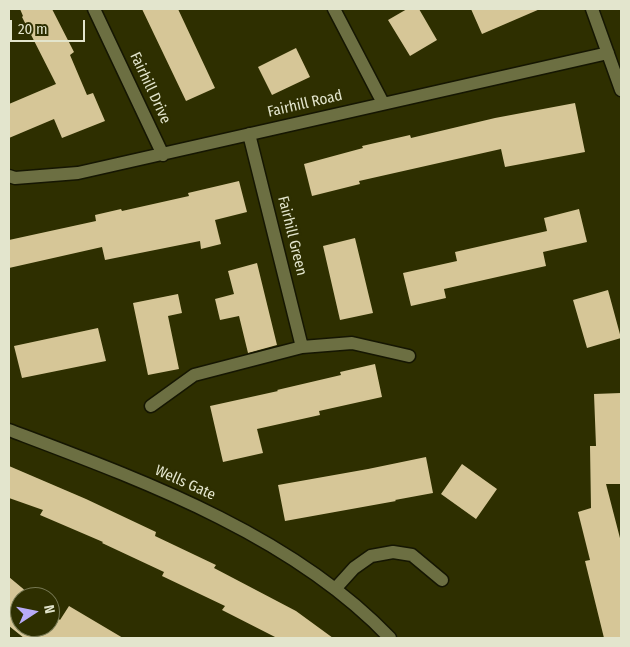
<!DOCTYPE html>
<style>
body{margin:0}
#map{position:relative;width:630px;height:647px;overflow:hidden;background:#2e2f00;font-family:"Fira Sans Condensed",sans-serif}
canvas{display:block}
.frame{position:absolute;inset:0;border:10px solid #e3e5cd;pointer-events:none}
.north{position:absolute;left:10px;top:587px;width:50px;height:50px;box-sizing:border-box;background:#2e2f00;border:1px solid #767852;border-radius:50%;rotate:79deg;font-size:14px;font-weight:700;line-height:20px;text-align:center;color:#e3e5cd}
.north::after{content:'';display:block;margin:auto;width:18px;height:22px;background:#b8abf7;clip-path:polygon(50% 0,100% 100%,50% 72%,0 100%)}
.scale{position:absolute;left:10px;top:20px;width:75px;height:22px;box-sizing:border-box;border:2px solid #e3e5cd;border-top:0;padding-left:6px;font-size:15px;line-height:18px;white-space:nowrap;color:#e3e5cd;-webkit-text-stroke:4px #2e2f00;paint-order:stroke}
</style>
<div id="map">
<canvas width="630" height="647"></canvas>
<div class="frame"></div>
<div class="north">N</div>
<div class="scale">20 m</div>
</div>
<script>
const g = document.querySelector('canvas').getContext('2d');
g.lineJoin = 'round';
function paint(path, color) { g.fillStyle = color; g.fill(path, 'evenodd'); }
function strokePath(path, color, width, dash) { g.strokeStyle = color; g.lineWidth = width; g.lineCap = dash ? 'butt' : 'round'; g.setLineDash(dash || []); g.stroke(path); }
function label(font, color, halo, rows, align = 'center') {
  g.font = font + ' "Fira Sans Condensed",sans-serif'; g.lineWidth = 5; g.setLineDash([]); g.textBaseline = 'middle'; g.strokeStyle = halo; g.fillStyle = color; for (const [text, x, y, turn = 0] of rows) {
    g.save(); g.translate(x, y); g.rotate((+turn || 0) * Math.PI / 180); g.textAlign = isNaN(turn) ? turn : align; if (halo) g.strokeText(text, 0, 0); g.fillText(text, 0, 0); g.restore();
  }
}
const building = new Path2D(`
 M20 9H52L74 52 70 55 87 95 93 93 105 121 62 138 54 119 9 138V104L56 84 22 17 23 16Z
 M142 9H178L215 88 186 101Z
 M407 9H419L437 40 410 56 388 20Z
 M471 9H540L482 34Z
 M296 48 310 77 272 95 258 67Z
 M575 103 585 152 505 167 501 149 359 181 360 184 312 196 304 164 363 148 362 146 410 135 411 138 495 118Z
 M239 181 247 212 215 220 221 244 201 249 200 241 105 260 102 247 9 268V240L96 221 95 215 121 209 122 211 189 196 188 193Z
 M579 209 587 242 543 252 546 266 444 289 446 298 411 306 403 273 457 261 455 252 547 231 544 218Z
 M355 238 373 313 340 320 323 246Z
 M257 263 277 345 248 353 239 316 220 320 215 299 234 294 228 271Z
 M608 290 621 338 587 348 573 300Z
 M178 294 182 313 168 316 179 369 148 375 133 303Z
 M98 328 106 361 22 378 14 346Z
 M375 364 382 397 319 411 320 415 257 429 263 453 223 462 210 406 278 391 277 390 341 375 340 372Z
 M621 393V484H606L621 542V638H604L585 561 590 560 578 512 591 508 590 446H596L594 394Z
 M426 457 433 493 395 500 396 501 285 521 278 485 368 469Z
 M462 464 497 489 476 519 441 494Z
 M9 466 86 499 156 532 155 536 216 565 214 568 296 611 333 638H277L222 610 225 606 162 576 164 572 102 543 103 542 40 515 43 510 9 498Z
 M9 577 33 597H20V627H50V612L60 620 69 606 123 638H24L9 626Z`);
const street = new Path2D(`
 M94 9 163 155
 M334 9 383 103
 M592 9 621 90
 M249 134 302 347
 M9 176 15 178 78 173 608 53
 M151 406 194 375 302 347 352 343 409 356
 M9 430C141 480 291 534 390 638
 M335 589 354 568 371 556 393 552 412 555 442 580`);
const streetNames = [
 ["Fairhill Drive",150,88,65],
 ["Fairhill Road",305,104,-13],
 ["Fairhill Green",292,236,76],
 ["Wells Gate",185,483,24]
];
paint(building, '#d6c697');
strokePath(street, '#151602', 15);
strokePath(street, '#6c6f42', 12);
label('15px', '#e3e5cd', '#2e2f00', streetNames);
</script>
